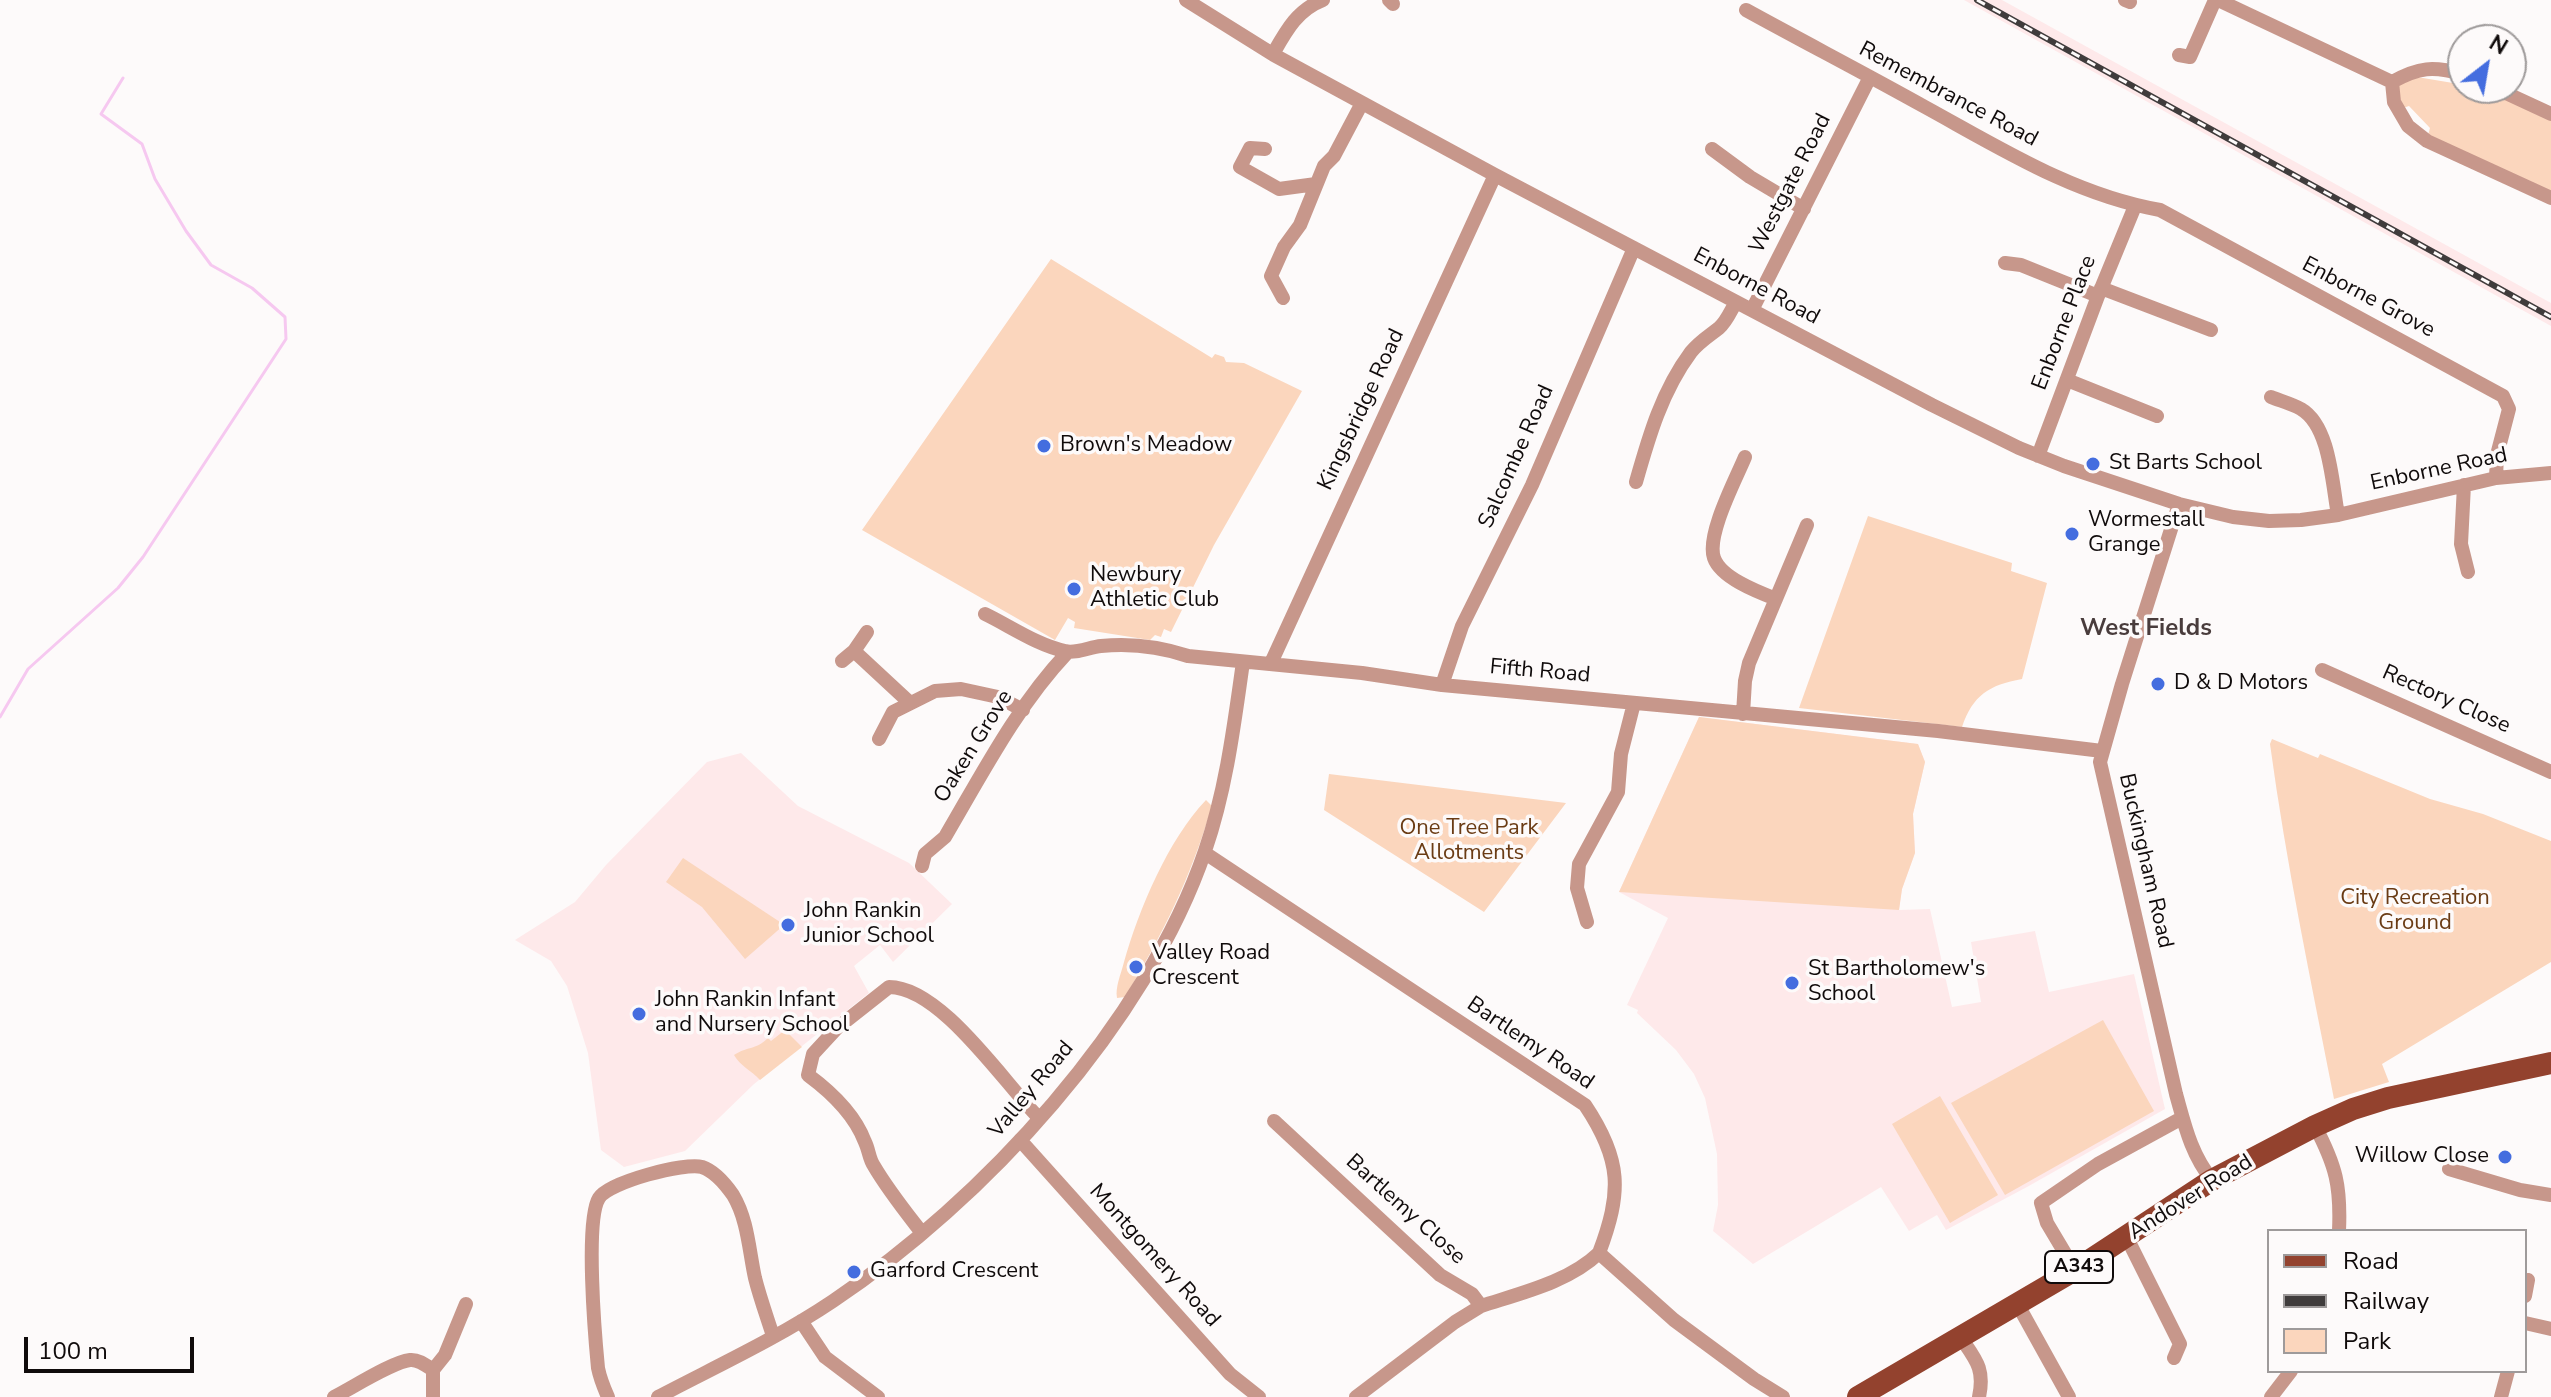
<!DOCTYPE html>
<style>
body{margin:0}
#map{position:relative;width:2551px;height:1397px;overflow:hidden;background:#fdfafa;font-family:"Nunito Sans",sans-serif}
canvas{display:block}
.legend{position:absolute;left:2267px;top:1229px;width:260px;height:144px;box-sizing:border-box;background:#fdfafa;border:2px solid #9e9a9a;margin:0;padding:10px 14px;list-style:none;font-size:24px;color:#100b0b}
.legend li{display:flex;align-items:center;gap:16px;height:40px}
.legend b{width:40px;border:2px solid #9e9a9a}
.north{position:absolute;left:2447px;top:24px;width:80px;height:80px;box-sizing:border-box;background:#fdfafa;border:2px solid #9e9a9a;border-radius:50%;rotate:31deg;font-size:22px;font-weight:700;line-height:32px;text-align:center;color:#100b0b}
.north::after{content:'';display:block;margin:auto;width:28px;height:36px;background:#446ddf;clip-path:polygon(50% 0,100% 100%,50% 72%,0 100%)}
.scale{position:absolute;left:24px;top:1337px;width:170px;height:36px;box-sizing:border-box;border:4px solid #100b0b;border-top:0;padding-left:10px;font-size:24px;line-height:28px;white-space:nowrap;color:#100b0b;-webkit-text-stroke:6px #fdfafa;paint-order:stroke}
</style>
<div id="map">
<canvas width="2551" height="1397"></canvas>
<ul class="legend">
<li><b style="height:10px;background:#93422e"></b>Road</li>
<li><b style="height:10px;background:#403c3c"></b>Railway</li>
<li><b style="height:22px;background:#fbd6bd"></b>Park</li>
</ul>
<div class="north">N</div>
<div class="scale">100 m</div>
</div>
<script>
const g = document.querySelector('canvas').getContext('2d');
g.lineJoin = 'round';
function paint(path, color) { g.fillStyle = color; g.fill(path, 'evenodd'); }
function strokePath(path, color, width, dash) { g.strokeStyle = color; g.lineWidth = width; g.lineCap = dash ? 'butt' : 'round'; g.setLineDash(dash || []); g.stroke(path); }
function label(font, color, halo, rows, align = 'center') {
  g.font = font + ' "Nunito Sans",sans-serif'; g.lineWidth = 7; g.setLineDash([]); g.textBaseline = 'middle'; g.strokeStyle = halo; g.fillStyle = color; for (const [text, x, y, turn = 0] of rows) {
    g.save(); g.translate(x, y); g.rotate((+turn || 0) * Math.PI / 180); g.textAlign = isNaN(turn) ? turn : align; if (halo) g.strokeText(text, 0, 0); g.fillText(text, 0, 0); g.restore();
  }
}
const built = new Path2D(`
 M1964 0H2002L2551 303V326Z
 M1699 717 1918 744 1925 762 1913 814 1915 853 1902 889 1899 910 1930 909 1952 1007 1981 1002 1971 942 2035 931 2049 992 2134 974 2165 1109 2027 1187 1946 1230 1937 1215 1909 1231 1881 1187 1753 1264 1713 1231 1718 1205 1717 1154 1705 1098 1694 1074 1676 1050 1637 1013 1638 1010 1627 1005 1668 918 1619 892Z
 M741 753 798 806 909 863 952 904 893 962 880 945 854 966 869 993 754 1084 685 1151 624 1167 601 1150 588 1053 567 986 551 961 515 940 575 902 606 865 707 762Z`);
const green = new Path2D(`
 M2457 75 2463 78V88H2485L2551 118V191L2428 135 2430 128 2409 106 2403 108 2399 101V86L2411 76 2453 83Z
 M1051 259 1212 358 1215 354 1224 357 1226 362 1244 363 1302 391 1214 545 1171 632 1164 629 1161 637 1155 635 1150 640 1074 628 1075 622 1068 618 1055 640 862 530Z
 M1868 516 2012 563 2011 571 2047 583 2022 679C1989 685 1973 695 1962 727L1799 708Z
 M1699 717 1918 744 1925 762 1913 814 1915 853 1902 889 1899 910 1619 892Z
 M2272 739 2318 758 2320 754 2430 799 2483 814 2551 841V962L2382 1064 2389 1082 2334 1099C2311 981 2286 863 2270 744Z
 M1329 774 1566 803 1484 912 1324 810Z
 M1206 800 1212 806C1190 879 1164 932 1125 997L1117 998C1115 987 1121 974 1124 962 1139 909 1168 840 1206 800Z
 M683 858 780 922 784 925 745 959 702 907 666 882Z
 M2103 1020 2154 1111 2005 1195 1951 1103Z
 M785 1030 802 1047 760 1080C752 1071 740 1066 734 1055 748 1046 756 1050 768 1038L771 1041Z
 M1940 1096 1998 1195 1950 1223 1892 1124Z`);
const stream = new Path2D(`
 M0 717 28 669 118 588 143 557 286 339 285 317 252 288 211 265 186 231 155 179 142 144 101 114 123 78`);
const minor = new Path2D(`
 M1186 0 1274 55 1495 175 1932 405 2019 448 2064 466 2179 504 2233 517 2269 521 2301 520 2338 515 2496 478 2551 473
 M1389 0 1393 4
 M2125 0 2130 2
 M2218 0 2392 82
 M1746 10C1806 43 1866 74 1925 107 2000 148 2074 195 2160 210L2503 396 2509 409 2497 455 2496 478
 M1273 54C1286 31 1297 10 1323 0
 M2179 55 2190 57 2215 0
 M2392 82 2394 102 2408 126 2427 141 2551 198
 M2392 82C2419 67 2433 66 2463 74
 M2495 88 2551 114
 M1265 149 1250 148 1240 167 1279 189 1316 184
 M1712 149 1750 177 1804 209
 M2005 263 2021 265 2098 296
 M2101 288 2211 330
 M1283 298 1271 276 1284 247 1300 225 1324 166 1334 156 1362 103
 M1752 310 1870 77
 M2067 380 2157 416
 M2271 397C2281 401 2292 404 2301 409 2330 426 2332 483 2338 515
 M2038 456 2098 296 2135 206
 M1745 457C1736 479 1706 535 1714 558 1721 578 1758 592 1776 599
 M1636 482C1649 436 1662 391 1691 352 1700 341 1709 336 1719 328 1727 321 1731 310 1736 302
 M2464 485 2461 544 2468 572
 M2179 504 2122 684 2100 762 2176 1094C2185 1126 2191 1154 2212 1180
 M985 614C1010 626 1037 645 1065 651 1075 654 1090 647 1101 646 1131 643 1161 647 1188 656L1362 673 1442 685 1938 731 2102 751
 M854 651 909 702
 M842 661 854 651 867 632
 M1271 663 1495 175
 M2322 670 2551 772
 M1442 685 1462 626 1532 485 1634 248
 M1743 714 1745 681 1749 663 1807 525
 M879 739 893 712 935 691 961 689 998 697 1023 710
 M1205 853 1585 1105C1622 1160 1622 1192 1599 1253L1674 1320 1754 1379 1783 1397
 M922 866 925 854 945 837C982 774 1017 706 1067 653
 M1587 922 1577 888 1579 864 1618 792 1621 754 1634 703
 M1274 1121 1440 1275 1472 1294 1481 1306C1521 1293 1569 1282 1599 1253
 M2315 1126C2336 1166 2341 1186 2339 1231
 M1020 1140 1230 1374 1259 1397
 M2449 1169 2520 1190 2551 1195
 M922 1233C905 1211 888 1190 874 1166 869 1159 869 1150 865 1142 855 1115 831 1092 808 1075L813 1054 837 1028 889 987C941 987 1004 1083 1039 1118
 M2127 1238 2180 1344 2174 1358
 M2075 1270 2047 1223 2041 1203 2098 1164 2182 1118
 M2525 1296 2528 1280
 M2018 1305 2069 1397
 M801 1321 825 1357 878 1397
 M2525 1323 2551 1329
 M1961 1338C1976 1360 1985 1369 1979 1397
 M433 1370 445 1355 466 1304
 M334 1397C352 1388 392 1362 410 1360 418 1359 427 1366 433 1370V1397
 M608 1397C604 1388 600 1378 598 1368 595 1337 585 1220 599 1198 609 1182 685 1162 702 1167 714 1171 726 1185 733 1195 748 1220 749 1251 755 1278 760 1298 767 1317 773 1336
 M658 1397C717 1366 778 1338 833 1301 983 1201 1146 1024 1205 851 1226 790 1234 726 1243 662
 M1356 1397 1455 1322 1481 1306
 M2271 1397 2291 1371
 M2501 1397 2508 1371`);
const primary = new Path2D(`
 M1858 1397 2075 1270 2212 1180 2315 1126 2353 1109 2388 1098 2551 1063`);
const rail = new Path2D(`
 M1977 0 2551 317`);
const markers = [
 [1044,446,8,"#446ddf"],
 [2093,464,8,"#446ddf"],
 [2072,534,8,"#446ddf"],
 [1074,589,8,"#446ddf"],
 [2158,684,8,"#446ddf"],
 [788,925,8,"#446ddf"],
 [1136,967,8,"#446ddf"],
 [1792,983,8,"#446ddf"],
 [639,1014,8,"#446ddf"],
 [2505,1157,8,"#446ddf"],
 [854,1272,8,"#446ddf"]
];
const shields = [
 [2079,1267,68]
];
const shieldNames = [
 ["A343",2079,1267]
];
const streetNames = [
 ["Remembrance Road",1948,95,28],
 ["Westgate Road",1791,184,-63],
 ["Enborne Road",1756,287,28],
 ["Enborne Grove",2368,298,28],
 ["Enborne Place",2065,323,-69],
 ["Kingsbridge Road",1362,410,-65],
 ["Salcombe Road",1517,457,-66],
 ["Enborne Road",2439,470,-12],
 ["Fifth Road",1540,672,5],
 ["Rectory Close",2446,700,24],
 ["Oaken Grove",974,747,-58],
 ["Buckingham Road",2145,861,77],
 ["Bartlemy Road",1530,1044,34],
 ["Valley Road",1032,1090,-50],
 ["Andover Road",2191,1198,-32],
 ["Bartlemy Close",1405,1210,42],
 ["Montgomery Road",1154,1256,48]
];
const poiNames = [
 ["Brown's Meadow",1060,446],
 ["St Barts School",2109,464],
 ["Wormestall",2088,521],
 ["Grange",2088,546],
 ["Newbury",1090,576],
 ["Athletic Club",1090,601],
 ["D & D Motors",2174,684],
 ["John Rankin",804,912],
 ["Junior School",804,937],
 ["Valley Road",1152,954],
 ["Crescent",1152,979],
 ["St Bartholomew's",1808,970],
 ["School",1808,995],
 ["John Rankin Infant",655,1001],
 ["and Nursery School",655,1026],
 ["Willow Close",2489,1157,"right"],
 ["Garford Crescent",870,1272]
];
const parkNames = [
 ["One Tree Park",1469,829],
 ["Allotments",1469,854],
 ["City Recreation",2415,899],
 ["Ground",2415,924]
];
const neighbourhoodNames = [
 ["West Fields",2146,629]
];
paint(built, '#fee9ea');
paint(green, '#fbd6bd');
strokePath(stream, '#f6c8f0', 3);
strokePath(minor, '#c7978b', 14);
strokePath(primary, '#93422e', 22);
strokePath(rail, '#403c3c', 6);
strokePath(rail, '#fdfafa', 3, [9]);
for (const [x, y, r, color] of markers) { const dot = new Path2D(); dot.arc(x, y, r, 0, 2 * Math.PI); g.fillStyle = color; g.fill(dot); strokePath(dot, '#fdfafa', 3); }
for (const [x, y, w] of shields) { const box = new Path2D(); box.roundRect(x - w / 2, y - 16, w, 32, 6); g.fillStyle = '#fdfafa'; g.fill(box); strokePath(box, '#100b0b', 2); }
label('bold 20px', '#100b0b', null, shieldNames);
label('22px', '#100b0b', '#fdfafa', streetNames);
label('22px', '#100b0b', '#fdfafa', poiNames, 'left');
label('22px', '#6a3b14', '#fdfafa', parkNames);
label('bold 24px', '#493c3c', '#fdfafa', neighbourhoodNames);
</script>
